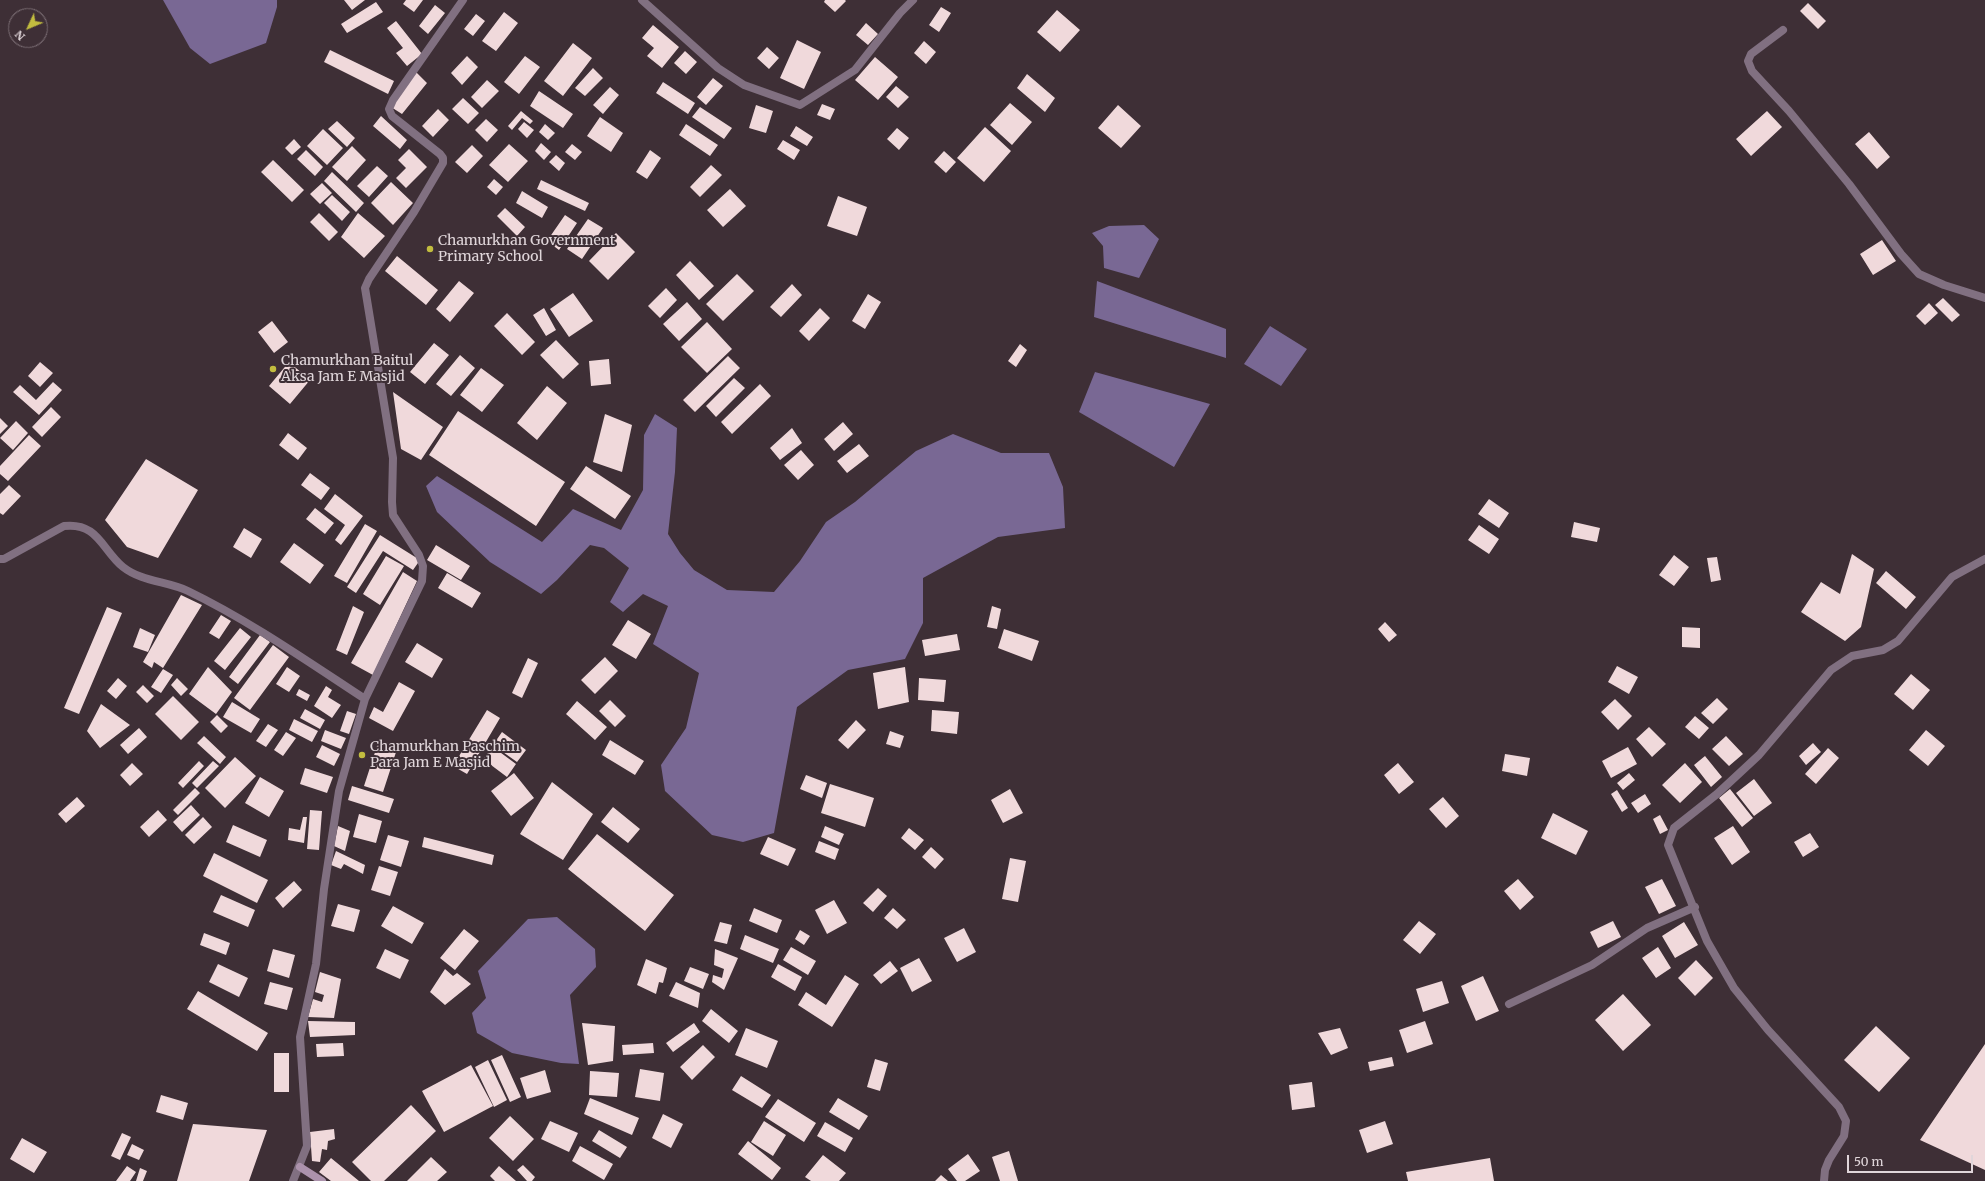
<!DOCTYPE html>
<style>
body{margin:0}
#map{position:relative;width:1985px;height:1181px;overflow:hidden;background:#3e2f36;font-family:Merriweather,serif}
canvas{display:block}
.north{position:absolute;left:8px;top:8px;width:40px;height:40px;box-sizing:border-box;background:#3e2f36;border:1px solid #7f7278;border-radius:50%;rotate:226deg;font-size:11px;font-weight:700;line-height:16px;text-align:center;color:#e0d6da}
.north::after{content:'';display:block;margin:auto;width:14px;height:18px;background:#c2bd3f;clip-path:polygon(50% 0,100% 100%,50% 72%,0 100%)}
.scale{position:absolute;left:1847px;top:1155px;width:126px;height:18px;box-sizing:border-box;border:2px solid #e0d6da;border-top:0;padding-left:5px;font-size:12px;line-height:14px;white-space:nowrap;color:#e0d6da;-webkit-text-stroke:3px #3e2f36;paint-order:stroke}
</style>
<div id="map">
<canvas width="1985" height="1181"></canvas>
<div class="north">N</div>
<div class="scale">50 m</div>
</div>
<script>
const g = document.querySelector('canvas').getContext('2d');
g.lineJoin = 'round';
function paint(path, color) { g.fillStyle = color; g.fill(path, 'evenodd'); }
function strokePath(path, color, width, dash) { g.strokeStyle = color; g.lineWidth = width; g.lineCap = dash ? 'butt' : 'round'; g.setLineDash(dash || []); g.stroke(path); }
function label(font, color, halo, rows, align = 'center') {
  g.font = font + ' Merriweather,serif'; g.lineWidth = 4; g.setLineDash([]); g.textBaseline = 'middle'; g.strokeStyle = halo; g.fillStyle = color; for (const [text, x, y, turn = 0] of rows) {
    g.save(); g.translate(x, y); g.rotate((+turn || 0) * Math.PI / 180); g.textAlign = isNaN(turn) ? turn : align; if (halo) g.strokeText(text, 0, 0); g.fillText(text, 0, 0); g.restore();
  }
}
const water = new Path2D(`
 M163 0H277V7L266 43 210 64 190 48Z
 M1144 225 1159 239 1139 278 1104 268 1103 246 1092 233 1109 226Z
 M1097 281 1226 329V358L1094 317Z
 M1270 326 1307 349 1281 386 1244 364Z
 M1095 372 1210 404 1174 467 1079 412Z
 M655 414 677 428 675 472 668 534 680 553 694 570 727 590 774 592 800 561 826 522 855 502 916 451 953 434 1001 453H1049L1063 487 1065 528 998 537 923 578V623L905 659 848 670 797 707 774 833 743 842 712 835 665 791 661 765 686 728 699 673 653 644 668 606 643 594 623 612 610 602 629 568 604 548 590 545 557 580 541 594 490 562 437 512 426 486 437 476 542 542 573 509 621 530 643 490 644 435Z
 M557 917 595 949 596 967 570 995 579 1064 561 1063 512 1053 477 1033 472 1013 486 998 478 971 528 919Z`);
const building = new Path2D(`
 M344 0H365L352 10Z
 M406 0H423L414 12 403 4Z
 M825 0H845L846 1 835 12 824 2Z
 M376 2 383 12 347 33 341 24Z
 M1808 3 1826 21 1818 29 1800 11Z
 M435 5 445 13 428 34 419 26Z
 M941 7 951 13 939 32 929 25Z
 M1057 10 1080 30 1060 52 1037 32Z
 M504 12 518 23 496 51 482 41Z
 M476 14 485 21 473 36 464 29Z
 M396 21 422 54 407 66 396 53 403 48 387 28Z
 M866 23 878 34 868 45 856 35Z
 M653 25 679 47 662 68 647 56 654 48 642 38Z
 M797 40 821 52 804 89 780 78Z
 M924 41 936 52 926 64 914 53Z
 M573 43 592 58 563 96 544 81Z
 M767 47 779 58 769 69 757 58Z
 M330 50 394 81 388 94 324 62Z
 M685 51 697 62 686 74 674 63Z
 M467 56 478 67 462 85 451 73Z
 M525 56 540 67 519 94 504 82Z
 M875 57 898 77 878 100 855 80Z
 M593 68 603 78 585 96 575 88Z
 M415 71 427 83 402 114 391 107Z
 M1027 74 1055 98 1045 112 1017 88Z
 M713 78 723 86 706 105 697 97Z
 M487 80 499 91 482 108 471 97Z
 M663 82 695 103 688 114 656 93Z
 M896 86 909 97 898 108 886 97Z
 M610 87 619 95 603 114 593 105Z
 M539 91 573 114 563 128 530 106Z
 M463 98 479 113 468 124 452 109Z
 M1010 103 1032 122 1012 145 990 125Z
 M822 104 835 109 830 120 817 115Z
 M756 105 773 111 766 133 749 128Z
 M1118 105 1141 126 1121 148 1098 128Z
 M700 107 732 128 724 139 692 117Z
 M438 109 449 120 433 137 422 126Z
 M521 111 533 121 530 124 522 118 512 130 508 126Z
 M1767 111 1782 127 1751 156 1736 139Z
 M381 116 407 140 400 149 373 126Z
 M600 117 623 133 611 152 587 136Z
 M486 119 498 130 487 142 475 130Z
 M337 121 355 138 347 147 328 129Z
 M524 122 534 130 527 138 518 129Z
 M545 124 555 133 548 140 539 132Z
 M686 124 718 145 710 156 679 135Z
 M796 126 813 137 807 146 790 136Z
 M985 127 1011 151 984 182 957 158Z
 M897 128 909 138 899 150 887 139Z
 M323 129 343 148 327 165 307 146Z
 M1869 132 1890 157 1877 169 1855 144Z
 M294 139 301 147 292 155 285 148Z
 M783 140 800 150 794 160 777 149Z
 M541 143 551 152 544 160 535 151Z
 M509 144 528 161 508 182 489 165Z
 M572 144 582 152 575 160 565 152Z
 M472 145 483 156 467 173 455 162Z
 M352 146 366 160 347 181 332 167Z
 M409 149 427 167 406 188 396 178 406 168 398 160Z
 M306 150 323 167 315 176 297 159Z
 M650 150 661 158 647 179 636 172Z
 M944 151 956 162 946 173 934 162Z
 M556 155 565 163 559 171 549 162Z
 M273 160 304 190 292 202 261 172Z
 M711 165 722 175 700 197 690 187Z
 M377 166 388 176 369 197 357 186Z
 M332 172 364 203 356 212 324 181Z
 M494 179 503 187 496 195 487 187Z
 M541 180 589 203 585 211 537 189Z
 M391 182 413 203 393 225 371 203Z
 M322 183 332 193 320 204 310 194Z
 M730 189 746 206 723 227 707 210Z
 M522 191 548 207 542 218 516 203Z
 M332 195 350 212 342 221 324 203Z
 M838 196 867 207 857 236 827 226Z
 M505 208 525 227 517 236 497 216Z
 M319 213 338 232 329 241 310 222Z
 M358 213 385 236 364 258 341 237Z
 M565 215 577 223 559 250 547 241Z
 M588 219 603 228 582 259 567 249Z
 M616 233 635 252 608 280 589 261Z
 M1882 240 1896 261 1873 275 1860 254Z
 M397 256 438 290 426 305 385 271Z
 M690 261 714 286 699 300 676 275Z
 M737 274 754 291 723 321 706 304Z
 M459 281 474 293 450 322 436 309Z
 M792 284 802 295 781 317 770 307Z
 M666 288 677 300 660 318 648 306Z
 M573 293 593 321 569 337 550 309Z
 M868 294 881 302 865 329 852 321Z
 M1943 298 1960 315 1952 322 1935 305Z
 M687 302 702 319 679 341 663 324Z
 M1929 303 1938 313 1925 325 1916 316Z
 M544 308 556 330 546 336 533 315Z
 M820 308 830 318 809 341 799 331Z
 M507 313 535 342 522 355 494 326Z
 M272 321 288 342 274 353 258 332Z
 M707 322 732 349 707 373 681 347Z
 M556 340 579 364 563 379 540 355Z
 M434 343 449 355 425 384 410 372Z
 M1020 344 1027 350 1016 367 1008 361Z
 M460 355 475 368 451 396 436 384Z
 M728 356 740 368 695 412 683 400Z
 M609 359 611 384 591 386 589 361Z
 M40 362 53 373 40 387 28 376Z
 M289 362 310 380 290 404 269 386Z
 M481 368 504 385 482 412 460 395Z
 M734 378 745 388 716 417 706 406Z
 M53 382 62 390 39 415 13 392 20 385 36 400Z
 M760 384 771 396 732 434 721 422Z
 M547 386 567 403 537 440 517 423Z
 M393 392 443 427 421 460 401 449Z
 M51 407 61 417 42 437 32 427Z
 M458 411 565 482 536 526 429 455Z
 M605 414 632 425 622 472 593 462Z
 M0 418 8 426 0 434Z
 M16 421 28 433 13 450 0 438Z
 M843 422 853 434 834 451 824 439Z
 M792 428 802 443 780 460 770 448Z
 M288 433 307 448 298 460 279 445Z
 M29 435 41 446 8 481 0 474V466Z
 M859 444 869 456 847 473 837 461Z
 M801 450 814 465 798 480 784 465Z
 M146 459 198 490 158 558 127 547 105 520Z
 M586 466 631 496 615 519 570 489Z
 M310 473 330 488 321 500 301 485Z
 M9 485 21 496 3 515 0 513V494Z
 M335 494 363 516 341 545 335 540 345 525 324 509Z
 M1489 499 1509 513 1499 528 1478 514Z
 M315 508 334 523 325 534 306 519Z
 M1574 522 1600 528 1597 542 1571 537Z
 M365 524 377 531 347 583 334 576Z
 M1479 525 1499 539 1489 554 1468 540Z
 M244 528 262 539 251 558 233 547Z
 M380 535 420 560 413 570 383 551 356 593 347 587Z
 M294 543 324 565 310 584 280 562Z
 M436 545 470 566 461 580 427 560Z
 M1852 554 1874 569 1861 627 1845 641 1801 612 1821 582 1840 594Z
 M1674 555 1689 567 1674 586 1659 575Z
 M386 556 404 566 380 605 363 594Z
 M1717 557 1721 580 1711 582 1707 558Z
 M1886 571 1916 597 1906 609 1876 583Z
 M403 572 417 581 373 675 351 663Z
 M447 573 481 593 472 608 438 588Z
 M181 595 202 605 163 668 154 662 152 668 143 662Z
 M353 606 364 612 347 655 336 650Z
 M992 606 1001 609 997 629 987 627Z
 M107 607 122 613 79 714 64 708Z
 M221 615 231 621 219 639 209 633Z
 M628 620 651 634 636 659 612 645Z
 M1385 622 1397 635 1389 642 1378 629Z
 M1682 627 1700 628V648L1682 647Z
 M140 628 155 635 148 652 133 647Z
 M240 628 251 637 225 670 214 661Z
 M1004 629 1039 641 1032 661 998 648Z
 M957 634 960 650 925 656 922 640Z
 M260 635 270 642 238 684 229 677Z
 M417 643 443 659 432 678 405 662Z
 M273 645 289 657 250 710 234 698Z
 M605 657 618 671 595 694 581 680Z
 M528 658 538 663 522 698 512 693Z
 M1617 666 1638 677 1629 694 1608 682Z
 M208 667 232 692 216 714 189 694Z
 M287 667 300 676 289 692 276 684Z
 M905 667 909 702 878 709 873 673Z
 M163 669 173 675 161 693 151 687Z
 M1911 674 1930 690 1913 710 1894 694Z
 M118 678 127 686 116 699 107 691Z
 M177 678 188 689 181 696 171 685Z
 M919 678 946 680 944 702 918 700Z
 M399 682 415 691 393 731 369 718 374 707 383 712Z
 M143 685 154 696 147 703 136 692Z
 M326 686 332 690 328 697 341 705 332 718 314 706Z
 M299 689 310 695 307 701 296 695Z
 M173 696 199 722 181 740 155 714Z
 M1717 698 1728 709 1713 724 1701 713Z
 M1615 699 1632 716 1618 730 1601 712Z
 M610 700 626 716 615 727 599 711Z
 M577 701 607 727 595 740 566 714Z
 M232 702 260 719 251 733 223 717Z
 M101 704 130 725 100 748 87 731Z
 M305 709 325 720 320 729 300 718Z
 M487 710 500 718 467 774 453 766Z
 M932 710 959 712 957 734 931 731Z
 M347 711 356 714 349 734 340 731Z
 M217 715 228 726 221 733 210 722Z
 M1695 716 1709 728 1699 739 1685 727Z
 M294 719 318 731 312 742 289 730Z
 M856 720 866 730 848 749 838 740Z
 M268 724 278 730 266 747 256 741Z
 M1649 727 1666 744 1652 757 1636 739Z
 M139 728 147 737 128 754 120 745Z
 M325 730 346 738 341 749 321 741Z
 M1926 730 1945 746 1928 766 1909 750Z
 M890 731 904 736 900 748 886 744Z
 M286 732 296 738 283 756 274 750Z
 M502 732 526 750 517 762 493 745Z
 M204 736 226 757 220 764 197 743Z
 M1726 736 1743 754 1729 766 1712 749Z
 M379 740 398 746 383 792 364 786Z
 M610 740 644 761 635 775 602 755Z
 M1813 743 1821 752 1806 765 1799 756Z
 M322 745 340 754 334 766 316 757Z
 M493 747 516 764 507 777 483 759Z
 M1628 747 1637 764 1611 778 1602 761Z
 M1828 748 1839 758 1816 784 1805 774Z
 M1505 754 1530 758 1527 776 1502 771Z
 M1705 756 1722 777 1711 787 1694 765Z
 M235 757 256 776 225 808 205 788Z
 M199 761 204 766 183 788 178 783Z
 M213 761 219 766 197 788 192 783Z
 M132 763 143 774 130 786 120 775Z
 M1398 763 1414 782 1399 794 1384 775Z
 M1685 763 1702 782 1680 803 1662 785Z
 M305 768 333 777 327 793 300 784Z
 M514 773 534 798 511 816 491 791Z
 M1629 773 1635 780 1623 790 1617 783Z
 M806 775 827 783 822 798 800 789Z
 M260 777 284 791 269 817 245 803Z
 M1754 779 1772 803 1754 816 1736 793Z
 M552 782 593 814 563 860 520 834Z
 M830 784 874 798 865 827 821 813Z
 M352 786 394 799 389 813 348 800Z
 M195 788 200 793 178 815 173 810Z
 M1010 789 1023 813 1003 823 991 800Z
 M1730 789 1753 818 1742 827 1719 798Z
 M1617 790 1628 808 1622 812 1611 794Z
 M1645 794 1651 804 1638 813 1631 803Z
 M77 797 85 806 66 823 58 814Z
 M1443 797 1459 816 1446 828 1429 809Z
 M191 805 200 815 182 832 173 822Z
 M613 807 640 829 628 843 601 822Z
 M158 810 167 820 149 837 140 827Z
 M310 810 322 811 319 850 307 849Z
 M1553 813 1588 831 1576 855 1541 838Z
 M359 814 382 821 376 843 353 837Z
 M1660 815 1668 830 1660 834 1653 819Z
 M203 817 212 827 194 844 185 835Z
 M303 817H307L304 843 288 840 289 828 300 830Z
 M233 825 267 840 260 857 226 842Z
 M338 826 350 831 345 851 334 846Z
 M825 826 844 834 839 845 821 837Z
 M1733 826 1750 852 1732 865 1714 838Z
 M909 828 924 840 915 850 901 838Z
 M1810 833 1819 847 1803 857 1794 842Z
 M597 834 674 895 645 931 568 869Z
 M388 835 409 841 401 867 380 860Z
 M424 837 494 855 492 865 422 847Z
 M768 837 796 849 788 866 760 854Z
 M819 841 839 849 835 860 815 852Z
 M931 847 944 859 935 869 922 857Z
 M336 851 365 865 363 874 344 864 341 869 331 865Z
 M214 853 268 880 257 903 203 876Z
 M1010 858 1026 861 1018 902 1002 899Z
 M379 866 398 872 390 896 371 890Z
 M1518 879 1534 897 1520 910 1504 891Z
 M1662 879 1676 906 1659 914 1645 887Z
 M294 881 302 890 283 908 275 898Z
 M878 888 887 896 873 912 863 903Z
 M221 895 255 910 248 927 213 912Z
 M834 900 847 923 827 934 815 910Z
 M338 904 360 910 354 932 331 926Z
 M393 906 424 923 412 944 381 926Z
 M754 908 782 920 777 933 749 921Z
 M893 908 906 920 897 929 884 918Z
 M1419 921 1436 934 1420 954 1403 940Z
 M1613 921 1621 937 1598 948 1590 932Z
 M720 922 732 925 727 944 714 941Z
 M1684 922 1698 945 1675 958 1662 936Z
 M964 928 976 952 957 962 944 938Z
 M464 929 479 941 455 970 440 958Z
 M800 930 810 936 804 945 795 939Z
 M204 933 230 943 226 955 200 945Z
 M745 935 779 949 773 963 740 949Z
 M791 947 816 961 808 975 783 960Z
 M1658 947 1671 968 1656 978 1642 958Z
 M273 949 295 955 289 978 267 971Z
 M385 949 409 960 400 979 376 968Z
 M715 949 738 958 724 990 712 982 713 975 722 978 724 969 714 965Z
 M919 958 932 981 912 992 900 968Z
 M646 959 667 968 663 983 659 982 656 994 637 985Z
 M1696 960 1713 978 1695 996 1678 978Z
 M890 961 898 971 881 984 873 975Z
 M218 964 248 978 239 997 209 982Z
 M778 964 802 977 795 991 771 977Z
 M690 967 709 974 703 989 684 981Z
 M445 969 453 976 457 973 471 984 445 1005 430 992Z
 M320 972 341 979 334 1018 308 1017 313 999 322 1002 324 995 315 992Z
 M845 975 859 984 832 1027 798 1005 806 992 826 1005Z
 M1483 976 1499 1011 1476 1021 1461 986Z
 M1442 981 1449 1003 1423 1012 1416 989Z
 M270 982 293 988 287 1010 264 1004Z
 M676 982 700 993 698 1008 669 996Z
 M198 991 268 1033 257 1051 187 1009Z
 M1623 994 1651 1025 1623 1051 1595 1020Z
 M711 1009 738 1031 729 1043 702 1021Z
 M308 1021 355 1022V1035L310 1037Z
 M1425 1021 1433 1044 1407 1053 1399 1030Z
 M582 1023 615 1026 613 1061 588 1065Z
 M694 1023 700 1032 673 1052 666 1043Z
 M1876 1026 1910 1058 1879 1092 1844 1060Z
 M746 1028 778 1041 767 1068 735 1055Z
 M1340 1028 1348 1048 1331 1055 1318 1033Z
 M343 1043 344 1056 317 1057 316 1044Z
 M653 1043 654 1053 623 1055 622 1045Z
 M1985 1044V1170L1920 1140Z
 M703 1045 715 1057 692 1080 680 1067Z
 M274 1053H289V1092H274Z
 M502 1055 521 1097 510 1102 491 1060Z
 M1392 1057 1394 1066 1370 1071 1368 1062Z
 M875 1059 888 1063 880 1091 867 1087Z
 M488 1060 507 1100 494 1107 475 1067Z
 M471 1065 493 1106 444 1132 422 1091Z
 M640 1069 664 1073 660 1101 635 1097Z
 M545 1070 551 1092 527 1099 520 1078Z
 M590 1071 619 1073 617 1097 589 1095Z
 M741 1076 771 1095 762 1108 732 1090Z
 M1312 1082 1315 1107 1292 1110 1289 1085Z
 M161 1095 188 1103 183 1120 156 1112Z
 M590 1098 639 1118 632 1135 584 1114Z
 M838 1098 868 1116 859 1130 829 1112Z
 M778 1099 816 1123 804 1142 765 1117Z
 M411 1105 436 1131 384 1181H371L352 1162Z
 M663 1114 683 1124 671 1148 652 1138Z
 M510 1116 534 1139 513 1161 489 1138Z
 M550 1121 578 1133 569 1152 541 1139Z
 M764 1121 786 1135 773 1156 751 1142Z
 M1385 1121 1393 1144 1367 1153 1359 1130Z
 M825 1122 853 1138 845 1152 817 1136Z
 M193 1124 267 1130 249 1181H177Z
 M334 1129 335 1139 328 1141 327 1150 322 1149 320 1162 312 1161 310 1132Z
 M599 1130 627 1147 620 1158 592 1141Z
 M122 1133 131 1137 120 1160 111 1156Z
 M22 1138 47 1152 34 1173 10 1159Z
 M748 1141 781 1168 772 1180 738 1154Z
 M132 1144 144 1150 139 1160 127 1155Z
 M580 1146 613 1164 604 1180 572 1161Z
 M1009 1151 1018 1181H1000L992 1157Z
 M968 1154 980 1171 965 1181H957L948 1169Z
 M823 1155 846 1173 839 1181H811L805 1177Z
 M431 1157 447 1172 437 1181H407Z
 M331 1158 359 1181H331L319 1172Z
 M1490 1158 1494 1181H1408L1406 1172Z
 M523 1165 535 1177 532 1181H527L517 1170Z
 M127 1166 136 1172 130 1181H116Z
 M499 1166 516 1181H495L490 1176Z
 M140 1168 147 1171 143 1181H136Z
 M941 1175 948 1181H935Z`);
const street = new Path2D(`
 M642 0 718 68 744 85 800 105 855 70 900 13 913 0
 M1783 30 1751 54 1748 61 1752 71 1789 111 1849 184 1901 254 1919 274 1944 285 1985 298
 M0 559H4L64 526C98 522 102 550 123 567 142 582 167 581 188 591 250 621 307 661 365 699
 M1509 1004 1592 965 1647 928 1695 907
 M293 1181 307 1146 300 1037 316 964 324 889 339 791 365 699 422 581 423 566 419 555 393 515 392 502 393 458 365 288 369 279 414 212 443 163V158L440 154 392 116 389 109 393 100 463 0
 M1824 1181 1825 1170 1829 1160 1844 1136 1846 1121 1839 1107 1768 1030 1734 988 1707 941 1668 845 1674 828 1717 794 1759 755 1831 670 1852 656 1883 650 1898 641 1952 577 1985 559`);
const secondary = new Path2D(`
 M300 1167 322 1181`);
const markers = [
 [430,249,4,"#c2bd3f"],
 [273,369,4,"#c2bd3f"],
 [362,755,4,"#c2bd3f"]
];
const poiNames = [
 ["Chamurkhan Government",438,241],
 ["Primary School",438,257],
 ["Chamurkhan Baitul",281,361],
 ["Aksa Jam E Masjid",281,377],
 ["Chamurkhan Paschim",370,747],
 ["Para Jam E Masjid",370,763]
];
paint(water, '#796894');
paint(building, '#f0d9db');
strokePath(street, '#817081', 8);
strokePath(secondary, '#ac92ac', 8);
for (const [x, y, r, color] of markers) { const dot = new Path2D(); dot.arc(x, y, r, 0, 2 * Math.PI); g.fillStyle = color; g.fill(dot); strokePath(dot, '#3e2f36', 1.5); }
label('14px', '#e0d6da', '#3e2f36', poiNames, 'left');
</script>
